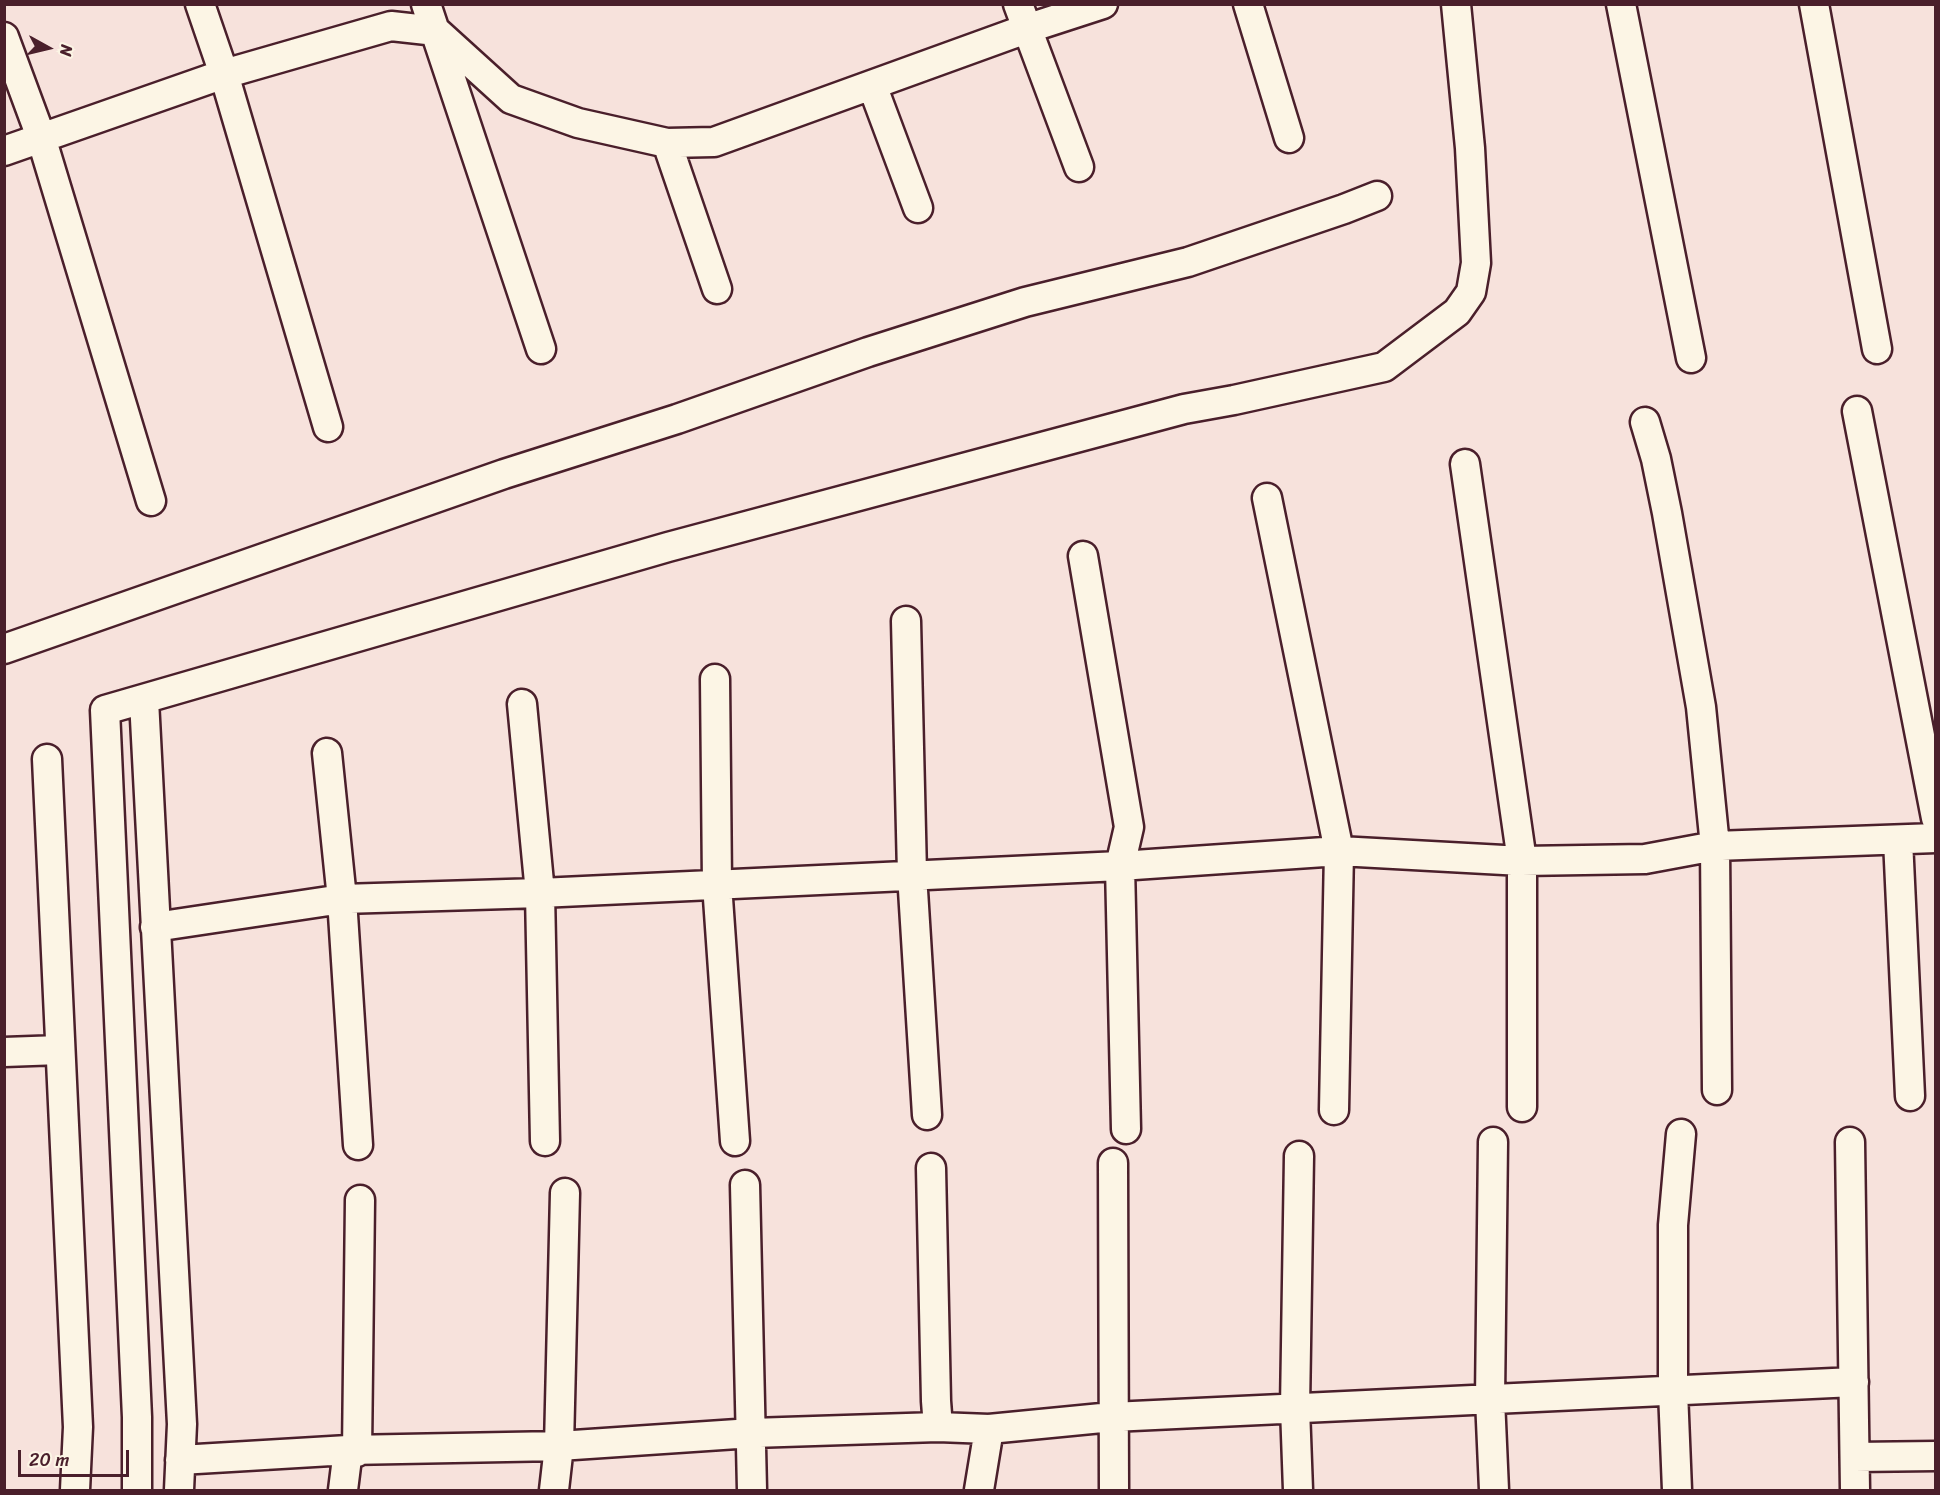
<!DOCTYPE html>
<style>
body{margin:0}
#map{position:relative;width:1940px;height:1495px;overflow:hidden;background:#f7e2dc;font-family:Sriracha,sans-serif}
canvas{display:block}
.frame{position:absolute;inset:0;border:6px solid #4a1f2b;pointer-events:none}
.north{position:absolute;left:18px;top:18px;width:60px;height:60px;-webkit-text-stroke:4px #fcf5e5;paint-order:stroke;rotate:98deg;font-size:16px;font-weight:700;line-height:24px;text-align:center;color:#4a1f2b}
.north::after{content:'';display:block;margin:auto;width:21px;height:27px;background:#4a1f2b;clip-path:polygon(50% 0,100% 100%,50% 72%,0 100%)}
.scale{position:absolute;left:18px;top:1450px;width:111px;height:27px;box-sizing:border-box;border:3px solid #4a1f2b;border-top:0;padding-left:8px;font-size:18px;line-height:21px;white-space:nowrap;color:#4a1f2b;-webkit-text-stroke:4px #fcf5e5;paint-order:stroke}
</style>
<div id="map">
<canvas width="1940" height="1495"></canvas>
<div class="frame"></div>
<div class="north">N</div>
<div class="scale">20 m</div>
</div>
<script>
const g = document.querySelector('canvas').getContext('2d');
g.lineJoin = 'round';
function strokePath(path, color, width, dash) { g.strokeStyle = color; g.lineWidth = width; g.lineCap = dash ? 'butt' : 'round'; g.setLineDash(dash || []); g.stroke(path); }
const minor = new Path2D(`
 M200 4 224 74 328 427
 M426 4 541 349
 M1018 4 1079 167
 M1248 4 1289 138
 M1621 4 1691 358
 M1814 4 1877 349
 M4 37 41 137 151 501
 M872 85 918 208
 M667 143 717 289
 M4 151 224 74 391 26 436 31 511 99 578 123 667 143 714 142 1026 29 1103 4
 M1857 411 1936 818
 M1645 422 1656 459 1667 513 1701 707 1715 846 1717 1090
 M1465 464 1522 861V1107
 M1267 498 1339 851 1334 1110
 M1083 556 1129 827 1120 866 1126 1129
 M906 621 912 874 927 1115
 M4 649 504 474 677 419 868 352 1025 302 1188 262 1344 209 1377 196
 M715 679 717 884 735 1141
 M144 700 182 1424 179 1490
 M522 704 540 893 545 1141
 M327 753 342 899 358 1145
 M47 759 78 1427 75 1490
 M1898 840 1910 1096
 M155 927 342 899 540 893 1120 866 1339 851 1522 861 1645 859 1715 846 1936 838
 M4 1052 60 1050
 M1493 1142 1490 1399 1494 1490
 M1850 1142 1855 1490
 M1113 1163 1114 1490
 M931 1168 936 1401 938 1427
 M745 1185 752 1490
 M357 1452 360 1200
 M1855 1457 1936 1456
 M180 1460 348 1450 559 1446 752 1433 938 1427 989 1429 1112 1417 1854 1382
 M137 1490V1417L105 710 668 547 1184 409 1234 400 1384 367 1457 312 1471 292 1476 263 1470 148 1456 4
 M343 1490 348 1450
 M554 1490 559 1446 565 1193
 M979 1490 989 1429
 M1298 1490 1295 1408 1299 1156
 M1677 1490 1673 1391V1225L1681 1134`);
strokePath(minor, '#4a1f2b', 33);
strokePath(minor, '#fcf5e5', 28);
</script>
